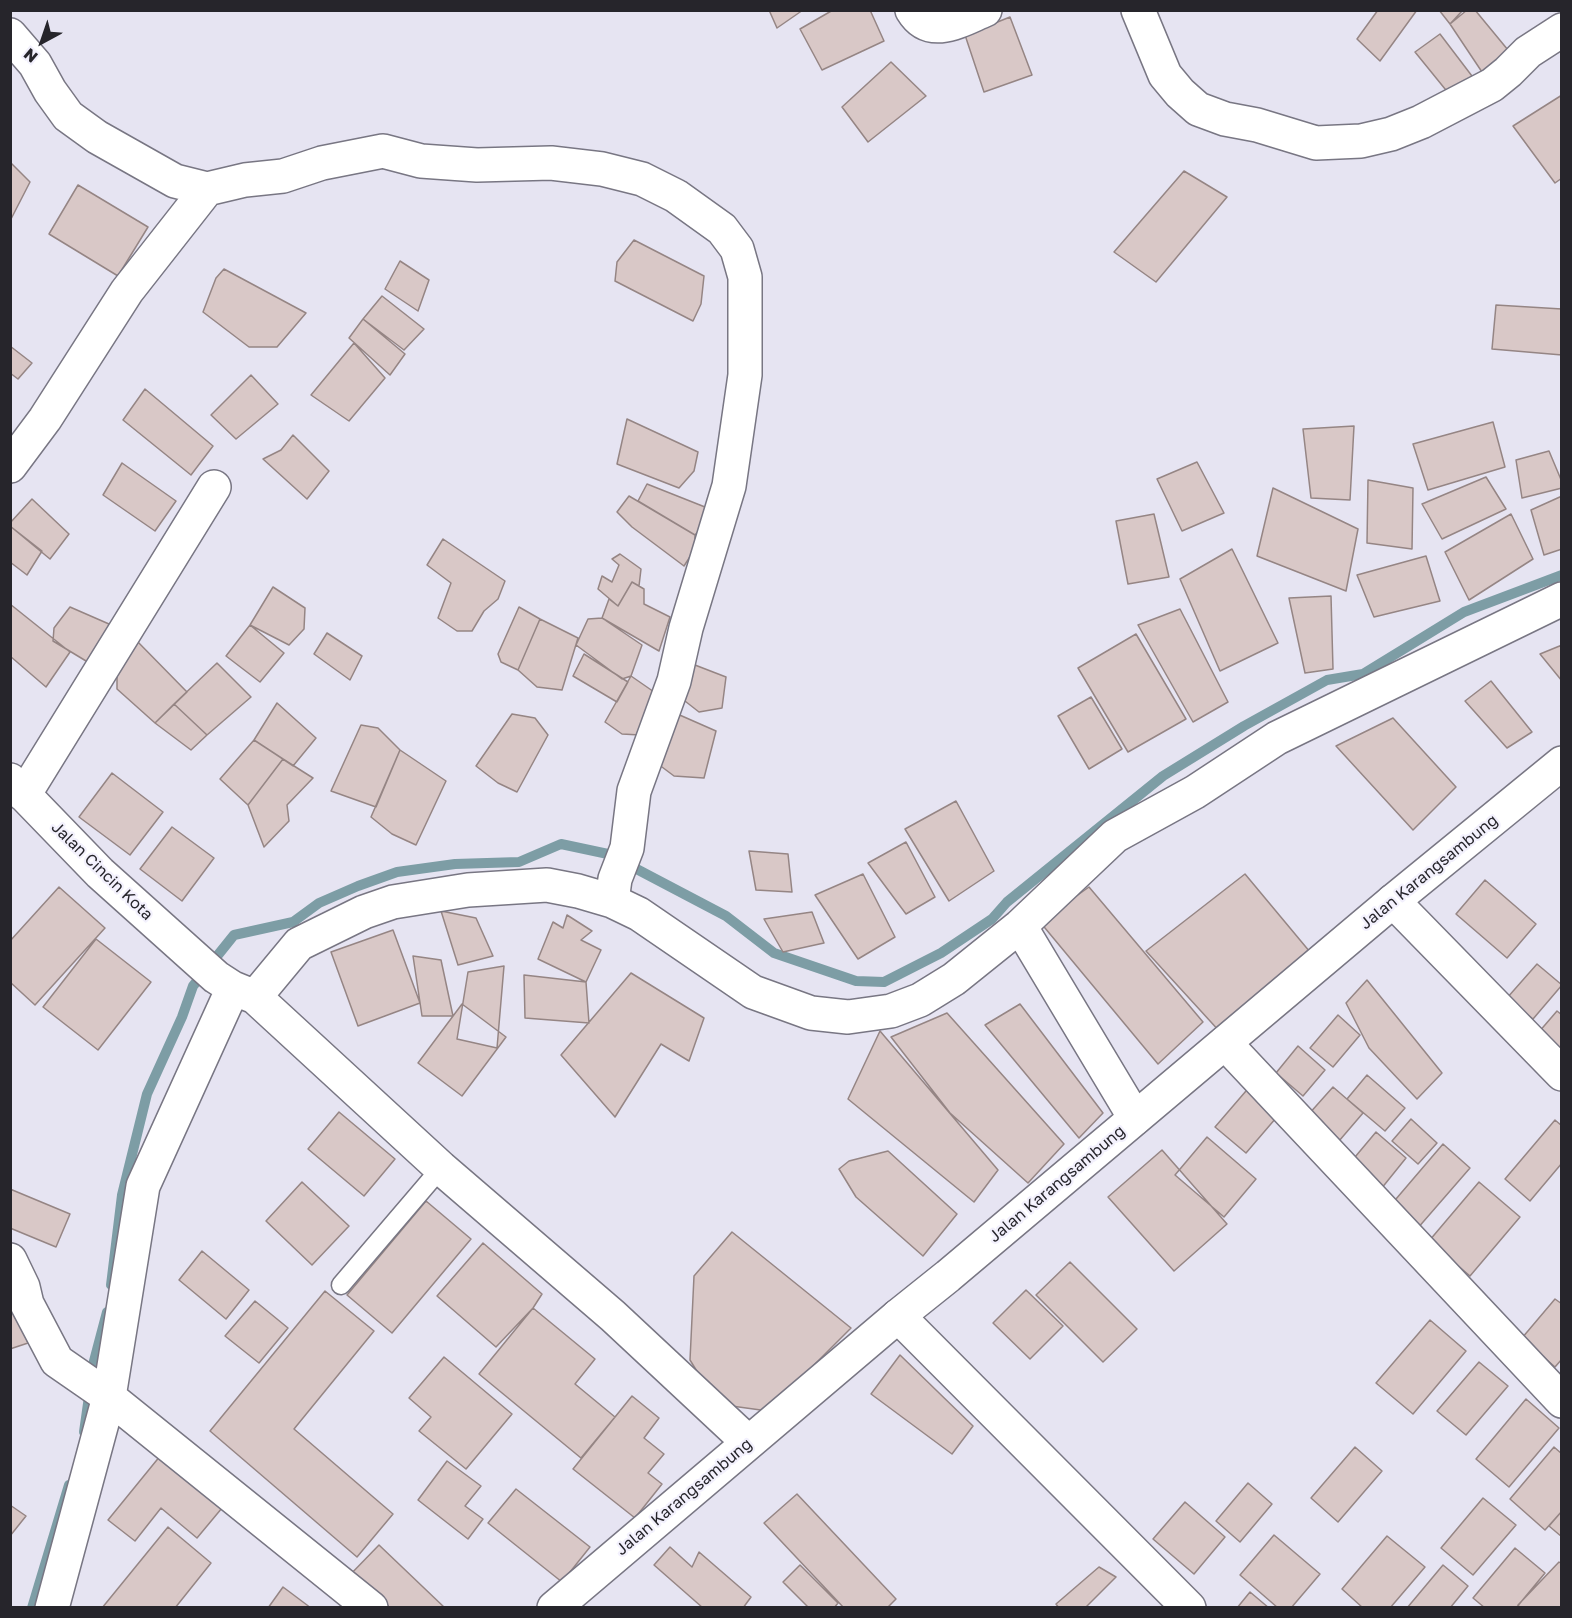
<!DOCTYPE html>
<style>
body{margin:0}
#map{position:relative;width:1572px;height:1618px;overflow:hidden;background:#e6e4f2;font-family:"Golos Text",sans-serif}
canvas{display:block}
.frame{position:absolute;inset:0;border:12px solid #26252b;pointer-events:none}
.north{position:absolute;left:12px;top:12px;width:60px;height:60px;-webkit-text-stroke:4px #f3f1fd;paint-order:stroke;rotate:220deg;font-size:16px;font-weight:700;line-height:24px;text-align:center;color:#26252b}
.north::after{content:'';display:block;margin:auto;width:21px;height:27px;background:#26252b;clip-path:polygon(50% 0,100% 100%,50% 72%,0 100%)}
</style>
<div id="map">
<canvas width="1572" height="1618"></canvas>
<div class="frame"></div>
<div class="north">N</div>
</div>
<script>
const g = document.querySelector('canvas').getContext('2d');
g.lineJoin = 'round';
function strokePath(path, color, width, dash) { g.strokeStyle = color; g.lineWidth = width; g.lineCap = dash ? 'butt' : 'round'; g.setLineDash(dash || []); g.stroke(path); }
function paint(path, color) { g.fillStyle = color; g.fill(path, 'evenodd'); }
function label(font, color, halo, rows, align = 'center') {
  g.font = font + ' "Golos Text",sans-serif'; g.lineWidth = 4.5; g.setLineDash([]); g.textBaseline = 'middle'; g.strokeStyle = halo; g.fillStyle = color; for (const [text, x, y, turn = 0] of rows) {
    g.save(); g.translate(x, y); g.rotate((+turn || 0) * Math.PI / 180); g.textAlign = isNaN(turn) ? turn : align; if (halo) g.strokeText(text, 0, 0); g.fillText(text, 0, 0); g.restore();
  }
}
const stream = new Path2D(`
 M111 1285 122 1195 147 1094 182 1017 193 986 234 935 293 922 319 903 358 886 397 872 455 864 519 862 561 844 608 854 726 916 774 953 856 981 884 982 941 953 992 919 1007 902 1163 776 1244 726 1327 680 1363 674 1464 612 1562 575
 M84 1432 94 1361 107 1312
 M32 1608 69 1485`);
const building = new Path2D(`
 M769 10H803L777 28Z
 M833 10H870L884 41 822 70 800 29Z
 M1378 10H1417L1380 61 1357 39Z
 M1439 10H1463L1450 24Z
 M1467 10H1475L1508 50 1482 72 1450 24Z
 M1010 17 1032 75 984 92 965 35Z
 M1440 34 1475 80 1454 100 1415 52Z
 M891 62 926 96 868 142 842 107Z
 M1562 95V178L1555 183 1513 126Z
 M10 162 30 182 10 221Z
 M1184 171 1227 197 1156 282 1114 252Z
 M78 185 148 227 118 276 49 234Z
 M634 240 704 276 701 304 693 321 615 281 617 262Z
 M400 261 429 280 418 311 385 289Z
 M224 269 306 313 277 347H249L203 312 216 278Z
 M382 296 424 329 404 350 363 319Z
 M1496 305 1562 309V355L1492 349Z
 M363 319 405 354 390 375 349 338Z
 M354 343 385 378 349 421 311 395Z
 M10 346 32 363 18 379 10 373Z
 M251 375 278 404 236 439 211 415Z
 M145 389 213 446 191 475 123 420Z
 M627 419 698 452 694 471 679 488 617 464Z
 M1493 422 1505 467 1428 490 1413 444Z
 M1354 426 1350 500 1311 498 1303 429Z
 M293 435 329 471 307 499 263 459 281 450Z
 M1549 451 1562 482V488L1522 498 1516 460Z
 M1197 462 1224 513 1182 531 1157 479Z
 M122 463 176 501 155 531 103 495Z
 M1486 477 1506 509 1442 539 1422 504Z
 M1368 480 1413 488 1412 549 1367 543Z
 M647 484 710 509 709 520 695 535 638 501Z
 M1273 488 1358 529 1346 591 1257 556Z
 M629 496 695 535V549L684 566 632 527 617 512Z
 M1562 496V549L1544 555 1531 510Z
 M32 499 69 534 50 559 10 526V523Z
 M1154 514 1169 577 1128 584 1116 521Z
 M1511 514 1533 559 1469 600 1445 552Z
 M10 526 42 551 27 575 10 562Z
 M443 539 505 581 498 599 484 611 472 631H457L438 618 451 583 427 565Z
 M1232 549 1278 643 1220 671 1180 579Z
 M620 554 641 569 639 586 632 582 618 606 598 589 602 576 612 582 619 565 612 559Z
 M1426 556 1440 601 1374 617 1357 575Z
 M632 582 644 589V604L670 617 659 651 602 618 609 599 618 606Z
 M273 587 305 608 304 629 289 645 250 625Z
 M1331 596 1333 669 1305 673 1289 598Z
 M10 604 70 652 46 687 10 656Z
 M70 607 109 624 104 644 91 664 53 641 54 628Z
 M519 607 540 619 518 670 501 662 498 654Z
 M1180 609 1228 702 1193 722 1138 625Z
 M602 618 642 645 631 676 622 679 576 645 588 619Z
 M540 619 578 638 562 690 537 687 518 670Z
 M250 625 284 653 260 682 226 656Z
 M327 633 362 656 350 680 314 654Z
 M1136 634 1186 719 1128 752 1078 668Z
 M135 639 187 692 155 723 117 689V663Z
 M1562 645V681L1540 654Z
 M584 654 628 682 617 702 573 676Z
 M682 660 726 677 722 708 699 712 676 694Z
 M217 663 251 697 207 735 174 704Z
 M631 676 657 694 640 735 622 734 605 722Z
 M1491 681 1532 732 1507 748 1465 701Z
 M1091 697 1122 749 1089 769 1058 716Z
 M277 703 316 738 293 766 254 740Z
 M174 704 207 735 191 750 155 723Z
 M666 709 716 731 704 778 674 776 650 758Z
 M512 714 535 718 548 735 517 792 498 783 476 766Z
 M1393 718 1456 787 1413 830 1336 746Z
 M361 725 378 728 400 750 376 807 331 791Z
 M254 740 283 759 248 805 220 779Z
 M400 750 446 781 416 845 392 834 371 817Z
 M283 759 313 778 287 805 289 821 264 847 248 805Z
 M112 773 163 812 130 855 79 817Z
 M956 801 994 871 949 901 905 829Z
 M172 827 214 858 182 901 140 869Z
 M906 842 935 897 906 914 868 863Z
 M749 851 788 854 792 892 756 890Z
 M863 874 895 937 858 959 815 895Z
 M1245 874 1315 958 1221 1033 1146 951Z
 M1485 880 1536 924 1507 958 1456 914Z
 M59 887 105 928 35 1005 10 982V941Z
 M1089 887 1203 1022 1158 1064 1040 922Z
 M441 911 476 918 493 956 458 965Z
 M812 912 824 943 783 952 764 919Z
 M567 915 592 931 581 940 601 950 586 982 538 959 553 922 563 928Z
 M393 930 420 1003 358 1026 331 952Z
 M96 939 151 982 98 1050 43 1007Z
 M413 956 441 960 453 1016H422Z
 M1537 964 1562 985 1533 1019 1507 998Z
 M504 966 497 1048 457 1039 468 972Z
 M631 973 704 1018 689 1061 661 1044 615 1117 561 1055Z
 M524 975 586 982 589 1023 525 1018Z
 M1367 980 1442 1073 1417 1099 1369 1048 1346 1003Z
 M462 1004 506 1037 462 1096 418 1063Z
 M1020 1004 1103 1113 1079 1138 985 1025Z
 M1557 1011 1562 1015V1066L1532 1040Z
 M947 1013 1064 1144 1028 1183 950 1113 891 1037Z
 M1338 1015 1360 1035 1333 1067 1310 1048Z
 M880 1031 998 1170 974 1202 848 1099Z
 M1298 1046 1325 1070 1303 1096 1276 1073Z
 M1367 1075 1405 1108 1385 1131 1347 1099Z
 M1252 1084 1282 1111 1246 1153 1215 1127Z
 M1333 1087 1363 1113 1339 1141 1308 1115Z
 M339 1112 395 1159 364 1196 308 1149Z
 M1411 1119 1437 1143 1418 1164 1392 1141Z
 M1555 1120 1562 1126V1163L1530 1201 1505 1179Z
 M1376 1132 1406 1158 1381 1189 1350 1163Z
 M1207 1137 1256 1179 1224 1217 1175 1175Z
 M1443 1144 1470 1168 1417 1229 1390 1206Z
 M1162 1150 1227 1224 1174 1271 1108 1197Z
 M888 1151 957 1214 923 1256 856 1197 839 1169 849 1161Z
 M302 1182 349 1226 312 1265 266 1221Z
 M1479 1182 1520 1217 1470 1276 1429 1241Z
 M10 1189 70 1214 56 1247 10 1228Z
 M426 1201 471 1239 392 1333 347 1295Z
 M732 1232 851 1328 768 1411 717 1404 690 1360 694 1276Z
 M483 1243 542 1294 533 1308 496 1347 437 1296Z
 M202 1251 249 1290 226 1319 179 1280Z
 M1070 1262 1137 1329 1103 1362 1036 1295Z
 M1026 1290 1063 1326 1030 1359 993 1323Z
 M325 1291 374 1331 294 1429 393 1514 357 1557 210 1431Z
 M10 1296 28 1343 10 1349Z
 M1555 1299 1562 1304V1359L1555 1367 1522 1338Z
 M255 1301 288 1328 259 1363 225 1336Z
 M533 1308 595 1359 575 1384 615 1417 581 1458 479 1374Z
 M1430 1320 1466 1351 1413 1414 1376 1383Z
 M900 1355 973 1426 952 1454 871 1394Z
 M444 1357 512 1414 466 1469 419 1431 431 1417 409 1398Z
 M1479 1362 1508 1386 1466 1435 1437 1411Z
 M632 1396 659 1418 644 1438 664 1454 648 1473 662 1484 635 1518 573 1469Z
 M1526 1399 1559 1428 1509 1487 1476 1459Z
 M1355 1447 1382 1471 1338 1522 1311 1498Z
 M1554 1447 1562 1454V1511L1545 1530 1510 1499Z
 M165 1450 227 1502 197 1538 161 1508 135 1541 108 1520Z
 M447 1461 481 1486 465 1506 483 1519 468 1539 418 1500Z
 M1248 1483 1272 1504 1240 1542 1216 1521Z
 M516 1489 590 1547 562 1582 488 1523Z
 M797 1494 896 1599 887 1608H844L764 1523Z
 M1483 1498 1516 1525 1473 1575 1441 1548Z
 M1185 1502 1225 1537 1194 1574 1153 1539Z
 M10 1505 26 1516 10 1536Z
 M1562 1511V1537L1549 1526Z
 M168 1527 211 1563 175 1608H102Z
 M1274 1535 1320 1574 1291 1608H1278L1240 1575Z
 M1387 1536 1425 1567 1390 1608H1363L1342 1589Z
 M379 1545 445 1608H390L373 1591 346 1579Z
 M670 1547 692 1567 699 1552 751 1597 743 1608H703L654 1565Z
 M1515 1548 1545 1573 1516 1608H1485L1473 1598Z
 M1559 1562 1562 1564V1608H1520L1518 1605Z
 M800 1565 838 1603 834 1608H809L783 1582Z
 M1443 1565 1468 1586 1450 1608H1407Z
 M1099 1567 1116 1577 1085 1608H1059L1056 1604Z
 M283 1587 311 1608H268Z
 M1250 1592 1269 1608H1237Z`);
const lane = new Path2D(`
 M341 1285 441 1168`);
const street = new Path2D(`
 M912 10C930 40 961 20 985 10
 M1138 10 1165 75 1180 93 1198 109 1225 119 1257 125 1316 143 1361 141 1391 134 1421 122 1492 85 1508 72 1528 52 1562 30
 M10 35 35 64 50 91 68 116 97 137 175 181 207 189 245 180 283 176 322 163 383 151 421 161 477 165 551 163 602 169 642 179 676 196 722 229 737 249 745 277V375L729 486 686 628 674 681 634 791 627 848 615 879 612 901
 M10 466 45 419 127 291 207 189
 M10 780 100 873 216 977 233 988 255 997 441 1168 613 1316 748 1442
 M24 795 214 487
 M1393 901 1562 1074
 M1020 926 1135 1118
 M255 997 299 944 364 912 393 902 468 890 547 885 578 891 612 901 639 914 753 992 811 1013 848 1017 891 1011 920 1000 954 979 1020 926 1115 836 1195 792 1277 738 1562 599
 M1225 1043 1562 1401
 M10 1260 23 1287 27 1304 57 1361 109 1397 371 1608
 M898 1316 1189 1608
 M52 1608 109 1397 143 1186 233 988`);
const secondary = new Path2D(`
 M554 1608 898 1316 948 1276 1393 901 1562 763`);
const streetNames = [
 ["Jalan Cincin Kota",102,871,44],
 ["Jalan Karangsambung",1429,872,-39],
 ["Jalan Karangsambung",1057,1184,-40],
 ["Jalan Karangsambung",684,1497,-40]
];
strokePath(stream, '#7d9da5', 10);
paint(building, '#d9c8c7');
strokePath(building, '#958584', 1.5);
strokePath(lane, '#787683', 21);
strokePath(street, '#787683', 36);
strokePath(secondary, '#787683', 36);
strokePath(lane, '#fff', 18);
strokePath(street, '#fff', 33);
strokePath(secondary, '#fff', 33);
label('16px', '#26252b', '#f3f1fd', streetNames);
</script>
